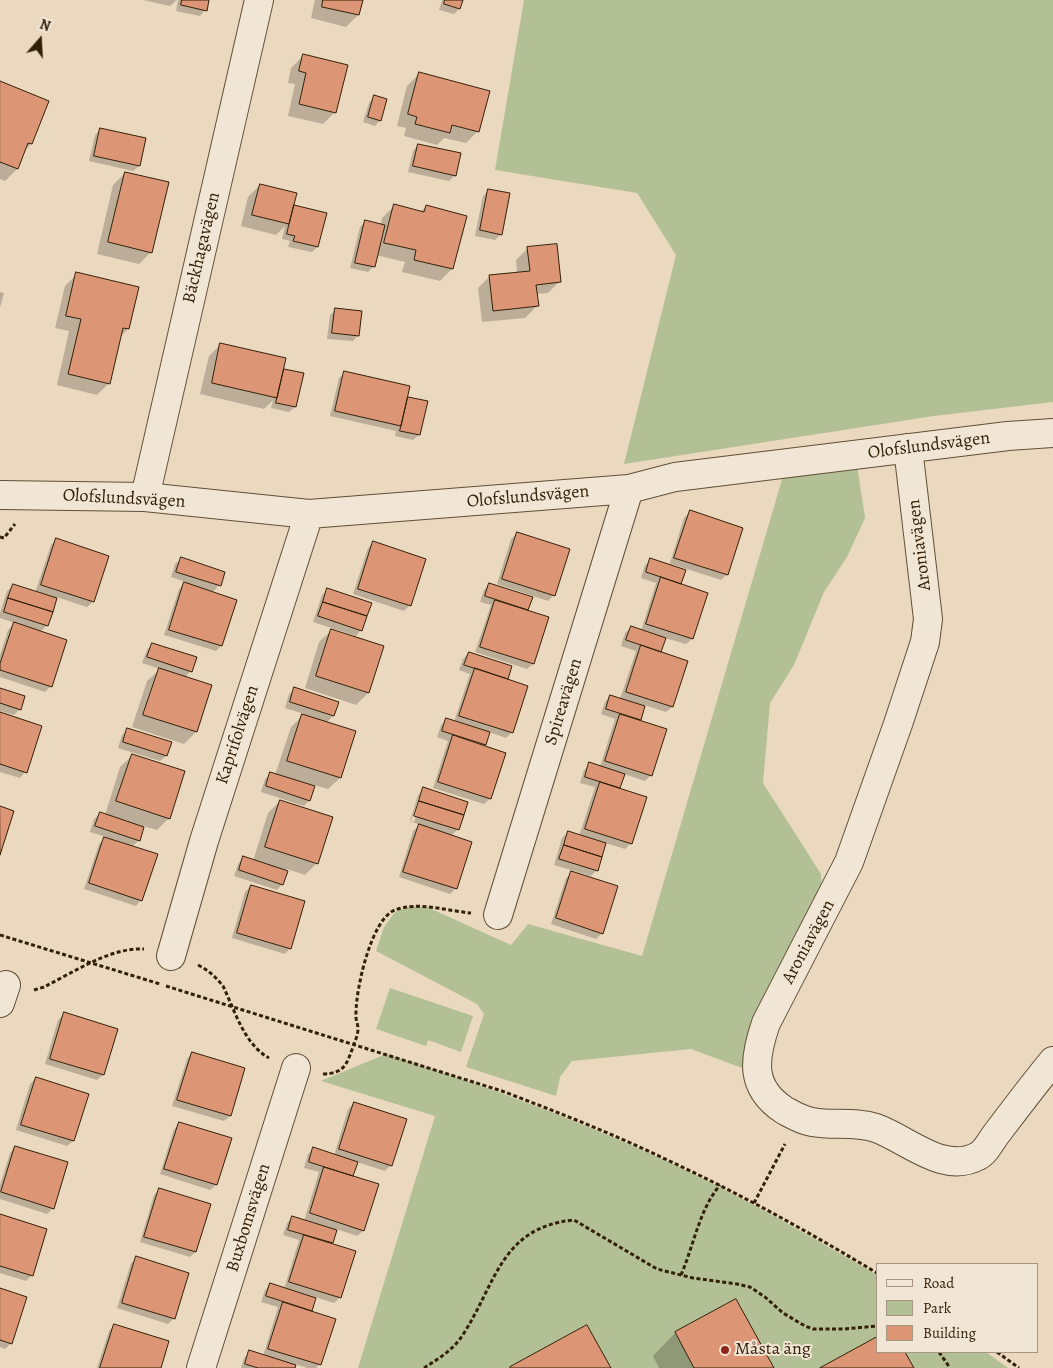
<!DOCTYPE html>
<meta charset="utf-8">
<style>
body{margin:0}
#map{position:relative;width:1053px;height:1368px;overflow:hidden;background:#ead9bf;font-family:Alegreya,serif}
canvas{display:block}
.legend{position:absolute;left:876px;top:1263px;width:162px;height:90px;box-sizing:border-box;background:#f1e6d5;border:1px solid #a59783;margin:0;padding:6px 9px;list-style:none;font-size:15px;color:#332009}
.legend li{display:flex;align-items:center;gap:10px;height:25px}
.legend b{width:25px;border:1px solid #a59783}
.north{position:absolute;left:15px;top:15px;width:50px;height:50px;-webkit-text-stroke:4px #f1e6d5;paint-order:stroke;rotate:19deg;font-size:14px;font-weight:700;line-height:20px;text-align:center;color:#332009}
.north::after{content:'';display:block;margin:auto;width:18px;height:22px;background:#332009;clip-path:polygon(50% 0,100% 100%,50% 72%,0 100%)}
</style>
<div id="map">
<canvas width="1053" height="1368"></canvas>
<ul class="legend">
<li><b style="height:6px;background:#f1e6d5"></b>Road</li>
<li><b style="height:14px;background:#b3c095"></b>Park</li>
<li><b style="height:14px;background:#dc9575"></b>Building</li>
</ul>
<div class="north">N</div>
</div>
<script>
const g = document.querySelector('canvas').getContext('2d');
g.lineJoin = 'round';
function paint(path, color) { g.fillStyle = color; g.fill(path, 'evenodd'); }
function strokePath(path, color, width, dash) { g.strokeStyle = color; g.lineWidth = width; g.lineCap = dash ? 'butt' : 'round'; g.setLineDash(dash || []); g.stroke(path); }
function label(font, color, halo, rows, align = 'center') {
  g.font = font + ' Alegreya,serif'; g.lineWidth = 4; g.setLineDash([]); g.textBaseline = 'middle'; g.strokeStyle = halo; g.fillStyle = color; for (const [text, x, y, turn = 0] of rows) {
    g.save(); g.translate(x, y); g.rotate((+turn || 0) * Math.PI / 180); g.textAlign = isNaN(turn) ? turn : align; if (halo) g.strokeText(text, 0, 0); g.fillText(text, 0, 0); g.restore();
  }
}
const green = new Path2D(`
 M524 0H1053V402L934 416 624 464 676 255 637 193 495 170Z
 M856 458 865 518 847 557 824 592 794 665 770 703 763 783 821 874 823 915 802 960 761 1075 691 1049 572 1061 560 1077 556 1096 466 1067 484 1014 477 1004 376 951 384 927 395 912 410 906 427 907 511 945 528 924 642 956 783 476Z
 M390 988 473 1016 461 1052 428 1040 426 1046 376 1029Z
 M386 1054C483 1085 579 1120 671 1163 742 1196 810 1236 877 1275V1352H986L1008 1368H358L435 1116 321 1081Z`);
const shadow = new Path2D(`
 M143 0H177L170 6Z
 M178 0H208L205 10 200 16 176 11Z
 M315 0H361L358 15 346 27 311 18Z
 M442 0H462L459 9 454 14 439 10Z
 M303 56 335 112 323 124 288 116 295 84 288 83 291 68Z
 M419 74 478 131 466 143 444 138 437 145 404 136 406 128 397 126 407 86Z
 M0 83 31 144 24 151 17 169 5 181 0 179Z
 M374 97 380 120 375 126 363 122 369 103Z
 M101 129 139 166 133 171 89 161 95 135Z
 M418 145 455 175 449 181 408 172 413 151Z
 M125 173 151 252 139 264 97 254 113 185Z
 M260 185 292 209 294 207 317 247 312 252 288 247 290 241 282 239 285 226 276 235 241 226 248 197Z
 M489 190 501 234 495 240 475 236 483 196Z
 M394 206 420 212 426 207 465 217 452 269 440 281 402 272 405 262 376 255 373 267 368 272 350 268 360 227 365 222 381 225 382 218Z
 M528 248 560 281 548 293 536 294 537 306 525 318 482 322 478 288 490 276 517 273 516 260Z
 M77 274 128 329 120 337 109 383 97 395 57 385 69 331 55 328 65 286Z
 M0 292 4 293 0 308Z
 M335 310 358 335 353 341 327 339 330 315Z
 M221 344 282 370 302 374 295 407 289 412 271 408 273 400 264 409 200 394 209 356Z
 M345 373 406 398 426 402 419 435 413 440 395 436 396 431 330 416 339 378Z
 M690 512 727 574 721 580 671 564 670 566 680 585 706 593 692 639 686 644 665 638 660 653 686 661 672 707 666 712 644 705 639 721 651 775 645 781 624 774 619 789 631 843 625 849 605 843 597 870 591 876 554 865 562 838 568 832 579 836 595 787 580 783 584 770 590 764 600 767 615 719 601 714 605 702 610 696 620 699 636 651 621 646 625 633 631 628 641 631 656 583 641 578 645 565 651 560 669 566 684 518Z
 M517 533 554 595 548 601 497 584 511 539Z
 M56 540 93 602 87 607 56 597 47 625 40 632 51 686 45 692 0 677V655L8 630 15 623 0 618V613L7 591 13 586 35 593 51 545Z
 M373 543 410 605 404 611 353 594 368 548Z
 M181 559 219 585 212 593 236 600 221 646 216 651 164 635 179 589 186 582 171 577 175 564Z
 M489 585 531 598 527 611 547 618 533 664 527 669 475 652 491 605 480 602 484 590Z
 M327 590 361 630 356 636 313 622 322 595Z
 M331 631 368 693 356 705 305 688 319 642Z
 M152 644 191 671 185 677 211 686 196 732 184 744 132 727 147 681 160 669 142 663 147 650Z
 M469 653 510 667 506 679 512 732 506 738 489 732 484 746 490 799 484 804 433 788 448 741 437 737 441 725 447 720 454 722 470 674 459 670 463 659Z
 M0 689 20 709 14 715 0 711Z
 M295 689 333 716 326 723 340 778 328 789 314 785 309 800 304 806 261 792 265 779 271 773 275 775 291 727 304 714 285 708 289 694Z
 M0 713 25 772 20 778 0 772Z
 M128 729 170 743 166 756 160 761 118 748 122 735Z
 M132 756 169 818 157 830 143 826 139 840 132 847 141 900 136 906 84 889 99 844 106 837 90 832 94 819 100 814 105 815 120 767Z
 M424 789 458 829 451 836 456 888 450 894 399 877 413 831 420 825 410 821 418 795ZM420 794H423L414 822 411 821Z
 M280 801 317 863 305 875 287 869 282 884 277 890 234 876 238 864 243 858 253 861 268 813Z
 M572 873 602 933 596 939 551 924 566 878Z
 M251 886 290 948 285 954 232 938 245 892Z
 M64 1014 103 1075 97 1080 45 1064 58 1020Z
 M192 1053 244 1069 230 1116 224 1121 172 1106 187 1059Z
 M36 1078 88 1094 73 1141 67 1146 16 1130 30 1084Z
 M354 1103 391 1165 385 1171 357 1162 352 1177 377 1185 363 1231 357 1236 336 1229 331 1244 340 1297 334 1303 315 1297 310 1312 320 1364 316 1368H307L295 1364 293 1368H241L244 1358 250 1352 263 1356 278 1307 261 1302 265 1290 270 1285 284 1289 299 1240 283 1235 287 1223 293 1217 304 1221 319 1172 304 1168 308 1154 314 1149 334 1156 348 1109Z
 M179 1124 230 1139 216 1185 210 1190 160 1174 174 1129Z
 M15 1147 53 1208 47 1214 0 1199V1185L10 1153Z
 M159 1190 195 1252 190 1257 140 1242 154 1195Z
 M0 1215 32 1275 26 1281 0 1273Z
 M137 1258 174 1318 168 1324 117 1308 131 1263Z
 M0 1290 11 1343 5 1349 0 1347Z
 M736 1300 773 1368H659L653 1356 675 1333Z
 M114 1325 160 1368H97L109 1331Z`);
const building = new Path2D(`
 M182 0H209L207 11 181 5Z
 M323 0H363L359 15 322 7Z
 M445 0H463L460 9 444 4Z
 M303 54 348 65 336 113 299 104 306 73 299 71Z
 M419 72 490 91 479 132 452 125 450 133 415 124 417 117 408 114Z
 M0 81 49 101 32 144 28 143 18 169 0 162Z
 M374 95 387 99 381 121 368 117Z
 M100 128 146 138 140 166 94 156Z
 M418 144 461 153 456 176 413 166Z
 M125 172 169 182 152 253 108 242Z
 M260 184 297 193 289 224 252 215Z
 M488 189 510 193 502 235 480 230Z
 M394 204 424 212 426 205 467 216 453 269 414 260 416 250 384 243Z
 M294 205 327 213 318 247 293 241 295 236 287 234Z
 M365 220 385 225 375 267 355 263Z
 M557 244 561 282 536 285 539 306 493 311 489 275 530 271 527 247Z
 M76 272 139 287 129 329 123 328 110 384 68 374 81 319 66 316Z
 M335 308 362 311 359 336 332 333Z
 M220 343 286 358 277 398 212 383Z
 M284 369 304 373 296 407 276 403Z
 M344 371 410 386 401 426 335 411Z
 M408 397 428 401 420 435 400 431Z
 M690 510 743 528 728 575 674 558Z
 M517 532 570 549 555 596 502 579Z
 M56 538 109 556 94 602 41 585Z
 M373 541 426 559 411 606 358 589Z
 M181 557 225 572 221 586 176 572Z
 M650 558 686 570 681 584 646 572Z
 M661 577 708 593 693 639 646 624Z
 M184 582 237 600 222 646 169 630Z
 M489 583 533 597 528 610 485 596Z
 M13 584 57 598 53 612 8 598Z
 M327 588 372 603 367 616 323 602Z
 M8 598 53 612 48 626 4 612Z
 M495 600 549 617 534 664 480 647Z
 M323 602 367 616 362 631 318 616Z
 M14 622 67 640 52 687 0 670V664Z
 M631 626 666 638 661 652 626 640Z
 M331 629 384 646 369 693 316 676Z
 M152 643 197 657 192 672 147 657Z
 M641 645 688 661 673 707 626 692Z
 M469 652 512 666 508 679 464 665Z
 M159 668 212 685 197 732 143 715Z
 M475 668 528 686 513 733 459 716Z
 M294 687 339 702 334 716 290 702Z
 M0 688 25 696 21 710 0 703Z
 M610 695 645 706 641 720 606 709Z
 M0 712 42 726 27 773 0 764Z
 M302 714 356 731 341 778 287 761Z
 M620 714 667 729 652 776 605 761Z
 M446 718 490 732 486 745 442 731Z
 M127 728 172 742 167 756 123 742Z
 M453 735 506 753 491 799 438 782Z
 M132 754 185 771 170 819 116 801Z
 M589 762 625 774 620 788 585 777Z
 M270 772 315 786 310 801 266 786Z
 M600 782 647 797 632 844 585 829Z
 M423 787 468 802 464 815 419 801Z
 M280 800 333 817 318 864 265 847Z
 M419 801 464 815 459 830 414 816Z
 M0 806 14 811 0 855Z
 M100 812 144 827 140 841 95 826Z
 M419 824 472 842 457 889 403 872Z
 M568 831 606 843 602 857 564 845Z
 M104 837 158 854 142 901 89 883Z
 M564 845 602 857 598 871 559 859Z
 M243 856 288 871 283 885 239 870Z
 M571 871 618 886 603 934 556 918Z
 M251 885 305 901 291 949 237 933Z
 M64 1012 118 1029 104 1075 50 1059Z
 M192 1052 245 1068 231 1116 177 1100Z
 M36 1077 89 1094 74 1141 21 1125Z
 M354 1102 407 1119 392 1166 339 1149Z
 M179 1122 232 1138 217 1185 164 1169Z
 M15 1146 68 1162 54 1209 1 1192Z
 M313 1147 358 1162 353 1176 309 1162Z
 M324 1167 379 1184 364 1231 310 1213Z
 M159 1188 211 1204 196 1252 144 1237Z
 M0 1214 47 1229 33 1276 0 1266Z
 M292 1216 337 1230 333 1243 288 1230Z
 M304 1235 356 1251 341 1298 289 1282Z
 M136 1256 189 1273 175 1319 122 1303Z
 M270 1283 316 1298 312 1311 266 1296Z
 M0 1288 27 1297 12 1344 0 1340Z
 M736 1299 774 1368H694L675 1332Z
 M283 1302 336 1319 321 1365 268 1349Z
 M114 1324 169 1341 161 1368H100Z
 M587 1325 611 1368H510V1367Z
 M877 1337V1352H905L914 1368H820Z
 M249 1350 296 1365 295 1368H258L245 1364Z`);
const path = new Path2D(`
 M0 537 4 538 15 524
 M0 935 160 984
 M198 965C208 970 216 977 223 986 235 1011 244 1044 269 1058
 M166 986 502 1091C557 1112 611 1133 663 1158 737 1192 807 1231 877 1273
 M34 990 44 987C74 972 111 947 144 949
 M323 1074C344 1073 346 1066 353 1047 355 1041 358 1035 358 1029 358 1023 355 1019 356 1013 356 989 371 919 395 910 418 901 447 911 471 913
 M754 1203 785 1144
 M681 1275C694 1245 699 1210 720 1185
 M939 1352 950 1368
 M997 1352 1019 1368
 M424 1368C438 1359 453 1350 462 1336 496 1285 500 1227 574 1220L657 1269 693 1278 737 1284 750 1287 765 1297 783 1313 805 1326 813 1329H844L877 1326`);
const minor = new Path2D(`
 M908 448 928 619 925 642 898 724 849 862 766 1023C754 1058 749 1087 784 1110 793 1115 801 1120 812 1122 833 1126 855 1121 876 1128 907 1139 944 1175 978 1156 986 1152 992 1139 997 1133 1016 1108 1034 1084 1053 1061
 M0 495 145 497 309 514 629 489 675 477 1008 436 1053 433
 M145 497 259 0
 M498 915 629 489
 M171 956 204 841 309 514
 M0 1003 6 985
 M201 1368 296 1068`);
const markers = [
 [725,1350,5,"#8f2418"]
];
const streetNames = [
 ["Bäckhagavägen",202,248,-77],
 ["Olofslundsvägen",929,446,-7],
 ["Olofslundsvägen",528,497,-5],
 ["Olofslundsvägen",124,499,3],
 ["Aroniavägen",920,545,-97],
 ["Spireavägen",564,702,-73],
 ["Kaprifolvägen",238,735,-72],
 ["Aroniavägen",809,942,-62],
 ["Buxbomsvägen",249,1218,-73]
];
const poiNames = [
 ["Måsta äng",735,1350]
];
paint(green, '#b3c095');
paint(shadow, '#0003');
paint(building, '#dc9575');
strokePath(building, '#332009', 1);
strokePath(minor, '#614e36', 30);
strokePath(path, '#332009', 3, [4, 2.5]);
strokePath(minor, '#f1e6d5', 28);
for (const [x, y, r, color] of markers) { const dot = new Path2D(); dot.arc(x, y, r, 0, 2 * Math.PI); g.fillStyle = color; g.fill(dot); strokePath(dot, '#f1e6d5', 2); }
label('18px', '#332009', '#f1e6d5', streetNames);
label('18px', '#332009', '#f1e6d5', poiNames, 'left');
</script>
